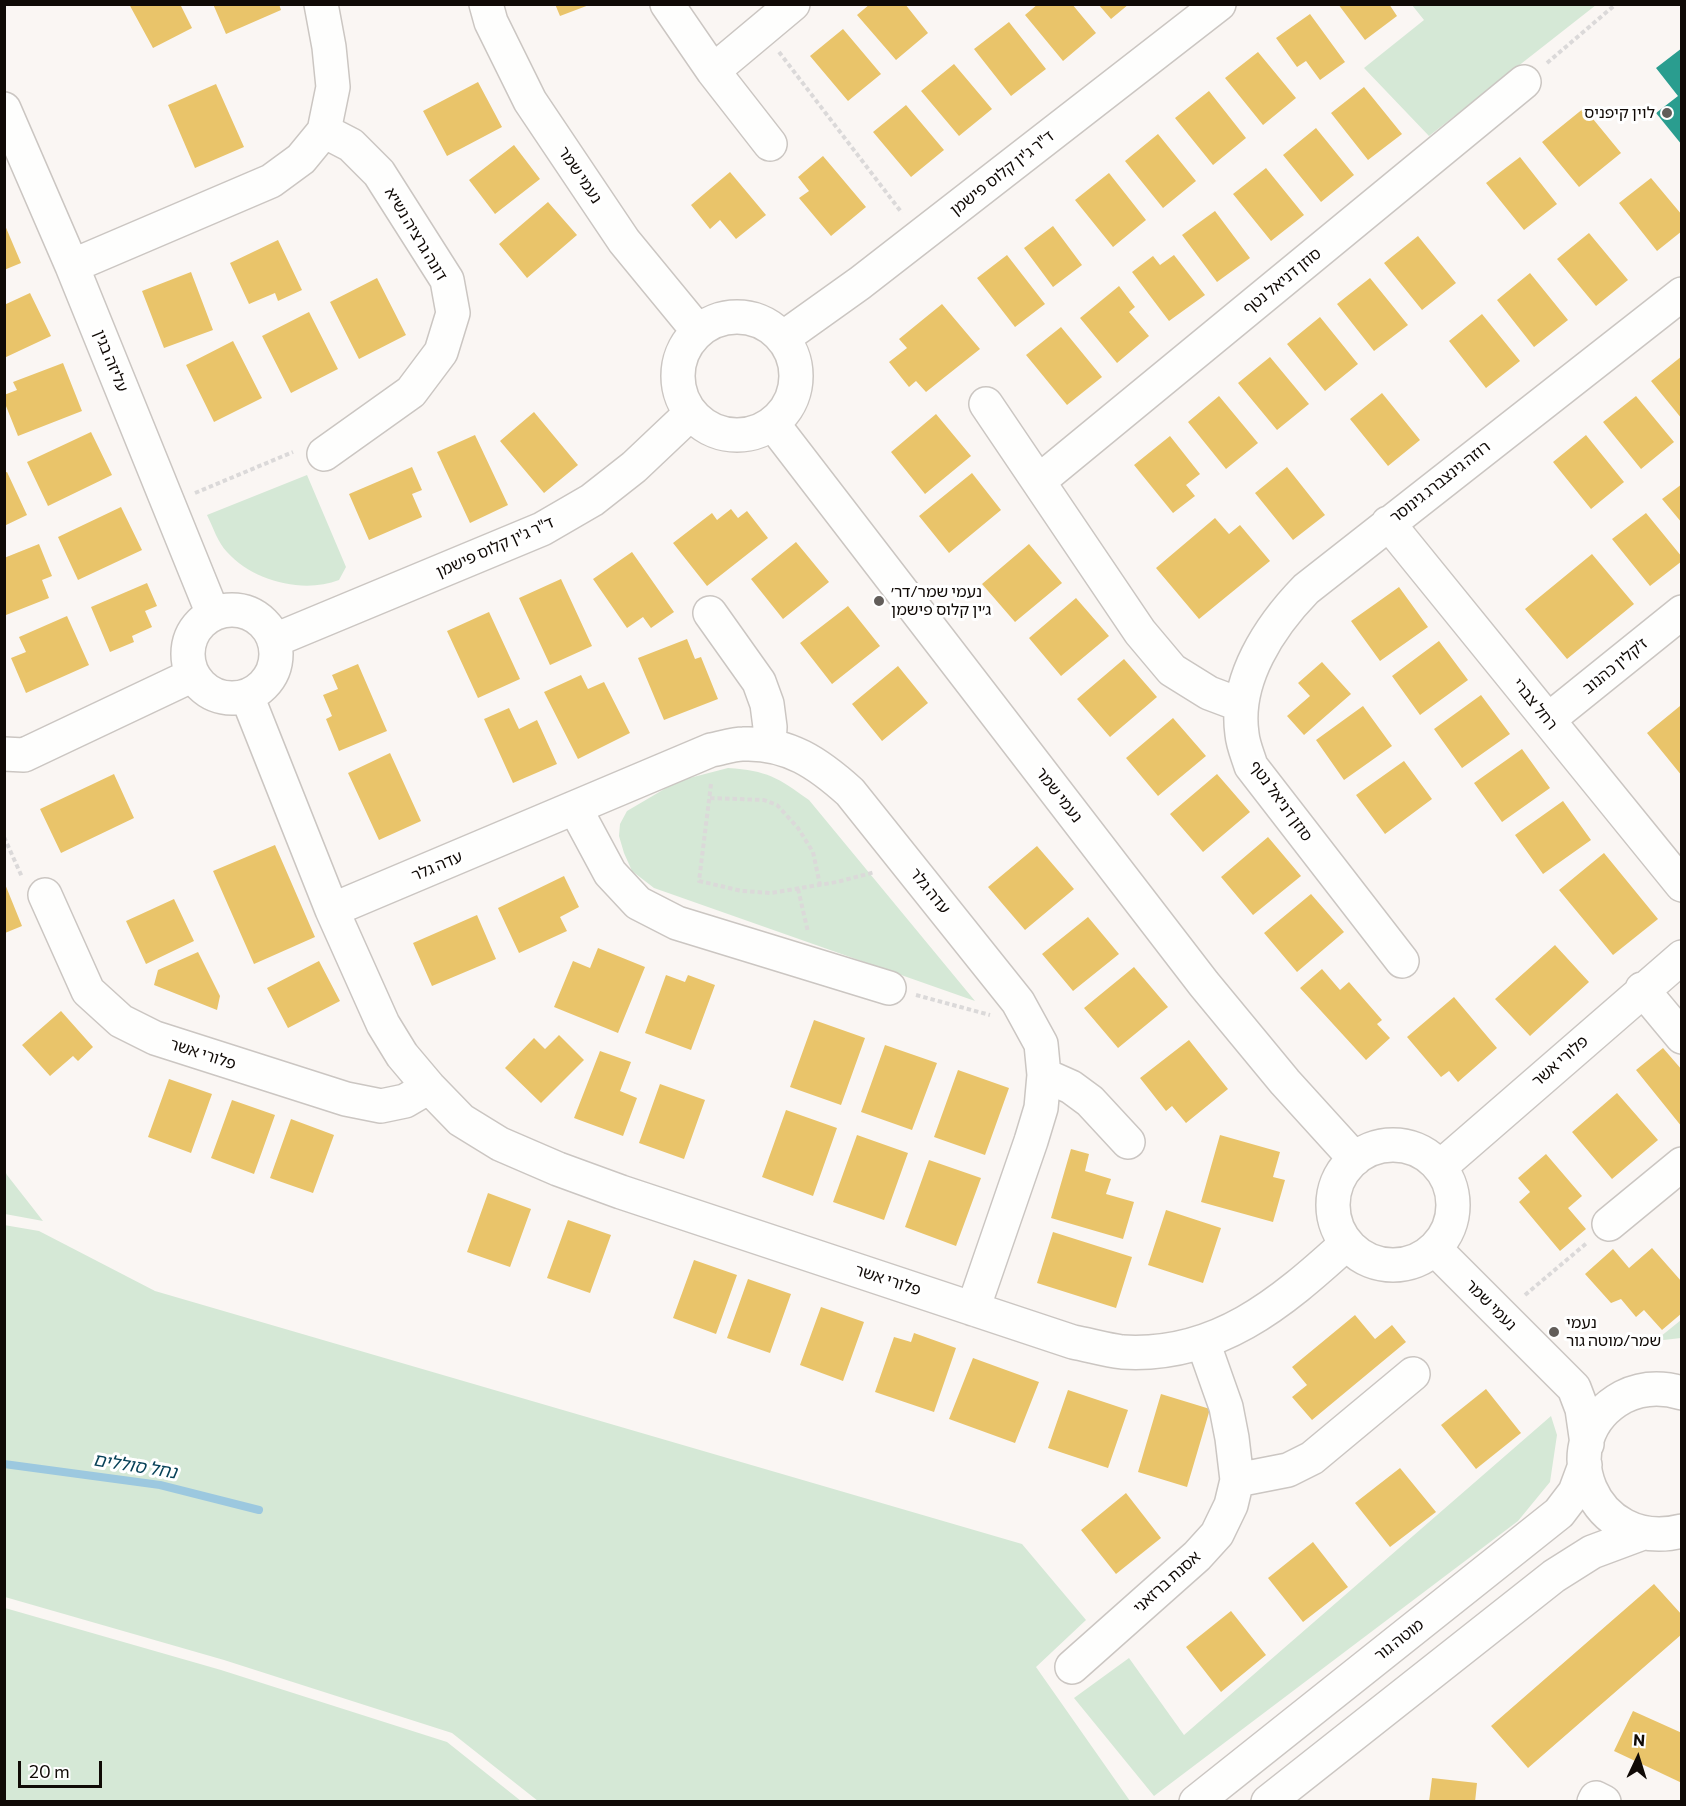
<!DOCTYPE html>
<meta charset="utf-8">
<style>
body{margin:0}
#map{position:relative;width:1686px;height:1806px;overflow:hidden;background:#faf6f3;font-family:Commissioner,sans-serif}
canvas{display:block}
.frame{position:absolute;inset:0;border:6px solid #100a06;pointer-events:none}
.north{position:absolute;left:1608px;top:1728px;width:60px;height:60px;-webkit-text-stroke:4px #fff;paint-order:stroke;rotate:4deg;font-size:16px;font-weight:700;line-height:24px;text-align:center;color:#100a06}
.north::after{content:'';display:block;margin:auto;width:21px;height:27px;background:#100a06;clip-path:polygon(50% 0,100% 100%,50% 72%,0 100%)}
.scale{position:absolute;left:18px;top:1761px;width:84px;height:27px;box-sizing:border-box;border:3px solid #100a06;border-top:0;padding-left:8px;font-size:18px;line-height:21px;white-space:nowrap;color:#100a06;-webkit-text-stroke:4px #fff;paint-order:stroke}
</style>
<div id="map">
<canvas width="1686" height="1806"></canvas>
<div class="frame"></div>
<div class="north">N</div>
<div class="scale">20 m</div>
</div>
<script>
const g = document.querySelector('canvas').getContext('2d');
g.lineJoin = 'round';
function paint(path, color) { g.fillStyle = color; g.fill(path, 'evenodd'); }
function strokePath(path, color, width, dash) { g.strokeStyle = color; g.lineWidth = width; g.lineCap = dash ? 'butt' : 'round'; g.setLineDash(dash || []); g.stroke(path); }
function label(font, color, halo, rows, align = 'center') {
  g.font = font + ' Commissioner,"Noto Sans Hebrew",sans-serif'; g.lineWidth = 6; g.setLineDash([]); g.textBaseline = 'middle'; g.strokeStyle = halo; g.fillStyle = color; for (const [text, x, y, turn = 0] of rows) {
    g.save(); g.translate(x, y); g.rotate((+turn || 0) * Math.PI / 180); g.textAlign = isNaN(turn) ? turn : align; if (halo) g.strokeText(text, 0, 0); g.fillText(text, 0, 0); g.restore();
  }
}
const green = new Path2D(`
 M1412 5H1596L1429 136 1364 68 1424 20Z
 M307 475 346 567 339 580C303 594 253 581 227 552 218 543 213 527 207 515Z
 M728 768C768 771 777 777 809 800L975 1001 654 888 632 871 624 853 619 836 620 824 627 811 678 781Z
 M4 1169 7 1175 43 1221 5 1214Z
 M4 1225 39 1231 155 1291 1022 1544 1086 1620 1036 1667 1130 1801H538L452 1733 224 1660 5 1597Z
 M1681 1320V1338L1655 1341Z
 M1551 1416 1557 1435 1550 1482 1518 1521 1154 1796 1074 1698 1129 1658 1184 1735Z
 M5 1608 221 1670 447 1742 521 1801H5Z`);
const homes = new Path2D(`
 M129 4H180L192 28 153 48Z
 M213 4H279L281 10 226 34Z
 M555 4H589V5L560 16Z
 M870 4H905L928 33 896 60 857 15Z
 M1038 4H1072L1096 33 1063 61 1025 15Z
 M1098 4H1129L1111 19Z
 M1338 4H1389L1397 16 1365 40Z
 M1310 14 1345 62 1320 80 1306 61 1297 67 1276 38Z
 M1009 22 1046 69 1011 96 974 49Z
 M843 29 881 74 848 101 810 56Z
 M1258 52 1296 98 1263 125 1225 78Z
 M954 64 992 109 959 136 921 91Z
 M478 82 502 127 447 156 423 111Z
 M216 84 244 147 195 168 168 105Z
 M1364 87 1402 134 1368 160 1331 113Z
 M1209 91 1246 138 1213 165 1175 118Z
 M906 105 944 150 911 177 873 132Z
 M1584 108 1621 153 1579 187 1542 142Z
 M1316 128 1354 175 1321 202 1283 155Z
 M1158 134 1196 181 1163 208 1125 161Z
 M514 145 540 179 495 214 469 180Z
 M823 156 866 207 831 236 799 198 809 191 798 177Z
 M1520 157 1557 204 1524 230 1486 183Z
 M1266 168 1304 215 1271 241 1233 194Z
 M730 172 766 215 736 239 720 220 710 229 691 205Z
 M1109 173 1146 220 1113 247 1075 200Z
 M1651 178 1682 215V231L1657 251 1619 203Z
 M548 202 577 235 527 278 499 244Z
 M1215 211 1250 258 1217 282 1182 235Z
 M4 223 21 263 4 270Z
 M1053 226 1082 265 1053 287 1024 248Z
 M1589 233 1628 280 1596 306 1557 259Z
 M1418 236 1456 283 1422 310 1384 263Z
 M278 240 302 290 278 301 275 293 249 304 230 263Z
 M1007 255 1045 304 1015 327 977 278Z
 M1174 255 1205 295 1169 321 1132 272 1153 256 1160 265Z
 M191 272 213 330 164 348 142 291Z
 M1530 273 1568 320 1534 347 1497 300Z
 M377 278 406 335 359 359 330 302Z
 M1370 278 1408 325 1374 351 1337 304Z
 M1119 286 1135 307 1129 312 1149 336 1117 363 1080 318Z
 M30 293 51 336 4 358V305Z
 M942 304 980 349 926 392 916 381 909 387 889 362 907 348 899 339Z
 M309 312 338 369 291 393 262 336Z
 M1482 314 1520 361 1486 388 1449 341Z
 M1320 317 1358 364 1325 391 1287 344Z
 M1061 327 1102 377 1067 405 1026 355Z
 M233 341 262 398 214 422 186 365Z
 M1682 356V419L1651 381Z
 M1270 357 1309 404 1277 430 1238 383Z
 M63 363 82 411 18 436 4 401V395L17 390 13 382Z
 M1382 393 1420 440 1388 466 1350 419Z
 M1219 396 1258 443 1226 469 1188 422Z
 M1636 396 1674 442 1641 469 1603 422Z
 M534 412 578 465 544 493 500 441Z
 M936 414 971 456 925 494 891 452Z
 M91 432 112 475 48 506 27 462Z
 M475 435 508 505 470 523 437 452Z
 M1586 435 1624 482 1591 509 1553 462Z
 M1170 436 1200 474 1186 485 1195 496 1173 513 1134 465Z
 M412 467 422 490 412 494 422 517 369 540 349 494Z
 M1287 467 1325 515 1293 540 1255 493Z
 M7 472 27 515 4 526V473Z
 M972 473 1001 510 949 553 919 516Z
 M1682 484V523L1662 499Z
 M121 507 142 550 78 580 58 537Z
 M731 509 738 518 747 511 768 538 707 586 673 543 712 513 717 520Z
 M1646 513 1682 557V561L1650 586 1612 539Z
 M1215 518 1229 534 1240 525 1270 561 1199 619 1156 568Z
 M796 542 829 582 783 619 751 579Z
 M39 544 52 576 42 580 49 598 6 615 4 558Z
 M1029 544 1062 583 1015 622 982 584Z
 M632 552 674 612 651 628 643 617 627 628 593 579Z
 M1592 554 1634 604 1567 659 1525 609Z
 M561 579 592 646 550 665 519 598Z
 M147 583 157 606 145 611 152 627 132 636 134 642 110 652 91 607Z
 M1399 587 1428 627 1380 661 1351 621Z
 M1076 598 1109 636 1061 676 1029 638Z
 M848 606 880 646 832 684 800 643Z
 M489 612 520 679 478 698 447 631Z
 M67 616 89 665 26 693 11 658 26 652 19 637Z
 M687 639 695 659 701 657 718 699 664 720 638 658Z
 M1439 641 1468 680 1420 715 1392 676Z
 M1124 659 1157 697 1110 737 1077 699Z
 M1322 662 1351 694 1304 735 1287 716 1310 696 1298 683Z
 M358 664 387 731 339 751 326 719 332 716 323 695 338 689 332 675Z
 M898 666 928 703 882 741 852 704Z
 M581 675 588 689 604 682 630 733 578 759 544 692Z
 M1481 695 1510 734 1462 768 1434 729Z
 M1363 706 1392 746 1344 780 1316 740Z
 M1680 706 1682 707V776L1647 733Z
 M509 708 519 729 537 720 557 764 513 783 484 719Z
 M1173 718 1206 756 1158 796 1126 758Z
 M1522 749 1550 788 1502 822 1474 783Z
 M390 753 421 821 379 840 348 773Z
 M1404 761 1432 799 1385 834 1356 795Z
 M114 774 134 818 61 853 40 809Z
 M1217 774 1250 812 1203 852 1170 814Z
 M1563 801 1591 840 1543 874 1515 835Z
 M1268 837 1301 876 1253 915 1221 877Z
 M275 845 315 937 254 964 213 871Z
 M1037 846 1074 889 1025 930 988 887Z
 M1604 853 1658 919 1613 955 1559 890Z
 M564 876 579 907 560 917 567 931 519 953 498 908Z
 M5 884 22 926 5 933Z
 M1311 894 1344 932 1297 972 1264 933Z
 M174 899 194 941 146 964 126 921Z
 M477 915 496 959 432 986 413 943Z
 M1088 917 1119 954 1073 991 1042 954Z
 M1555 945 1589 982 1530 1036 1495 999Z
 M598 948 645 967 618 1033 554 1007 573 961 590 968Z
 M198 952 220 996 217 1010 154 985 158 970Z
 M319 961 340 1001 288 1028 267 988Z
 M1134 967 1168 1007 1118 1048 1084 1008Z
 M1322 969 1340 990 1349 982 1382 1020 1377 1024 1390 1038 1366 1060 1300 988Z
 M666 975 685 982 688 975 715 985 691 1050 645 1033Z
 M1454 997 1497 1048 1458 1082 1449 1071 1441 1077 1407 1037Z
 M61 1011 93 1047 78 1061 73 1056 50 1076 22 1045Z
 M814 1020 865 1038 841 1105 790 1087Z
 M559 1035 584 1060 541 1103 505 1068 534 1038 545 1049Z
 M1189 1040 1228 1089 1186 1123 1172 1106 1166 1111 1140 1078Z
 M885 1045 937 1063 912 1130 861 1112Z
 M1663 1048 1682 1070V1127L1636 1070Z
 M600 1051 631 1062 620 1091 637 1098 623 1136 574 1118Z
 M958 1070 1009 1088 985 1155 934 1137Z
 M169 1079 212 1094 191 1153 148 1137Z
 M660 1084 705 1100 684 1159 639 1143Z
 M1617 1093 1658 1140 1612 1179 1572 1132Z
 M232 1100 275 1115 254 1174 211 1158Z
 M786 1110 837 1128 813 1196 762 1177Z
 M291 1119 334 1135 313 1193 270 1178Z
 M857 1135 908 1153 884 1220 833 1202Z
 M1220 1135 1280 1152 1273 1177 1285 1180 1273 1222 1201 1202Z
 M1071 1149 1089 1154 1085 1171 1111 1179 1106 1194 1134 1202 1123 1239 1051 1218Z
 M1546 1154 1582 1196 1568 1208 1586 1229 1560 1251 1519 1202 1530 1192 1518 1178Z
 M929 1160 981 1178 956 1246 905 1227Z
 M488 1193 531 1209 510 1267 467 1252Z
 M1166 1210 1221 1228 1203 1283 1148 1265Z
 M568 1220 611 1235 590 1293 547 1278Z
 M1053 1232 1132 1257 1116 1308 1037 1283Z
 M1652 1248 1682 1282V1313L1662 1330 1644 1310 1636 1317 1621 1299 1611 1303 1585 1274 1613 1249 1629 1268Z
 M694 1260 737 1275 716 1334 673 1318Z
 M748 1279 791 1294 770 1353 727 1338Z
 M821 1307 864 1322 843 1381 800 1365Z
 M1355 1315 1375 1339 1392 1325 1406 1342 1312 1420 1292 1397 1307 1385 1292 1367Z
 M914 1333 956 1348 934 1412 875 1392 894 1337 911 1342Z
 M973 1358 1039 1382 1015 1443 949 1419Z
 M1486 1389 1521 1433 1476 1469 1441 1425Z
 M1068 1390 1128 1410 1108 1468 1048 1448Z
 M1161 1394 1210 1409 1187 1487 1138 1472Z
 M1400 1468 1436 1512 1390 1547 1355 1503Z
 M1126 1493 1161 1538 1116 1574 1081 1530Z
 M1313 1542 1348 1587 1303 1622 1268 1578Z
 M1654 1584 1682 1615V1634L1528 1768 1491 1726Z
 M1231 1611 1266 1655 1221 1692 1186 1647Z
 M1633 1711 1682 1733V1783L1614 1751Z
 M1432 1778 1477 1783 1475 1802H1429Z`);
const schools = new Path2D(`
 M1682 48V145L1656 113 1678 96 1656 68Z`);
const stream = new Path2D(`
 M4 1464 160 1485 259 1510`);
const path = new Path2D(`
 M779 52 902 213
 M1547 63 1616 4
 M195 493 293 452
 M711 784 699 881 742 891 771 893 837 882 875 872
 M710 798 764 800 777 805 798 828 813 852 820 885
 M4 837 22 877
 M798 889 808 932
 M916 995 990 1015
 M1525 1295 1588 1242`);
const minor = new Path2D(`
 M486 4 491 22 530 101 624 241 698 331
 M667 4 713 71 770 144
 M713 71 793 4
 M4 109 72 266 213 614
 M324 131 351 145 379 173 447 280 453 313 441 352 411 392 324 454
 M72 266 271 181 301 159 324 131 333 87 329 47 321 4
 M678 376a59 59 0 1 1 118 0a59 59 0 1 1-118 0Z
 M783 338 860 283 1219 4
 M986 404 1140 632 1172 670 1209 693 1241 705
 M773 424 1204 984 1285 1082 1355 1159
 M1039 481 1524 82
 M1388 523 1682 885
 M188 654a44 44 0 1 1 88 0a44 44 0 1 1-88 0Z
 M710 613 759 682 767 704 770 727 769 746
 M275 640 542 529 592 500 634 467 690 414
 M247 696 332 910 383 1024 402 1055 429 1087 461 1120 500 1144 558 1169 621 1192 1073 1342C1089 1345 1106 1350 1122 1352 1217 1358 1281 1303 1346 1244
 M1548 720 1682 612
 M4 754 24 755 193 675
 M575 808 610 873 638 903 677 923 889 988
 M45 895 88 991 121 1021 155 1038 346 1099 381 1106 405 1101 429 1087
 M332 910 711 750C722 748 733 744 743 744 788 742 819 764 850 792L1018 1002 1041 1044 1044 1075 1041 1108 1031 1141 973 1309
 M1402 961 1251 766C1248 756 1243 745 1242 734 1234 680 1270 626 1306 589L1682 294
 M1642 989 1682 1037
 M1044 1075 1071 1087 1090 1101 1128 1142
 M1333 1205a60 60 0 1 1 120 0a60 60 0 1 1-120 0Z
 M1440 1167 1682 957
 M1609 1224 1682 1164
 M1435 1249 1574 1388 1582 1409 1587 1444
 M1682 1393C1662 1387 1641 1388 1623 1397 1546 1439 1593 1554 1682 1531
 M1237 1480 1288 1470 1312 1458 1413 1374
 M1072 1667 1197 1556 1217 1534 1231 1505 1237 1480 1232 1438 1226 1407 1203 1342
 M1196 1802 1559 1513 1575 1492 1585 1465
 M1268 1802 1554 1576 1592 1552 1643 1533
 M1594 1802 1596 1798 1604 1802`);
const markers = [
 [1667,113,6,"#625d59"],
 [879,601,6,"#625d59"],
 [1554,1332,6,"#625d59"]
];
const poiNames = [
 ["לוין קיפניס",1655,113,"right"],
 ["נעמי שמר/דר׳",891,592],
 ["ג׳ין קלוס פישמן",891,610],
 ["נעמי",1566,1323],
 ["שמר/מוטה גור",1566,1341]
];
const streetNames = [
 ["ד\"ר ג'ין קלוס פישמן",1002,173,-38],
 ["נעמי שמר",580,175,56],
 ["דונה גרציה נשיא",416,234,59],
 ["סוזן דניאל נטף",1282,281,-39],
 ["עליזה בגין",111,361,68],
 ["רוזה גינצברג גינוסר",1440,482,-38],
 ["ד\"ר ג'ין קלוס פישמן",495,547,-24],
 ["ז'קלין כהנוב",1615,666,-39],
 ["רחל צברי",1535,704,51],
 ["נעמי שמר",1059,795,52],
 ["סוזן דניאל נטף",1281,801,54],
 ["עדה גלר",437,866,-23],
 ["עדה גלר",930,891,51],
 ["פלורי אשר",203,1054,18],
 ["פלורי אשר",1560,1061,-41],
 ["פלורי אשר",888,1280,18],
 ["נעמי שמר",1491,1305,45],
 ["אסנת ברזאני",1167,1582,-42],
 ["מוטה גור",1399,1640,-38]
];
const waterNames = [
 ["נחל סוללים",135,1466,9]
];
paint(green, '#d5e8d6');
paint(homes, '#e9c46a');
paint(schools, '#2a9d8f');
strokePath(stream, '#9cc8df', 8);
strokePath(minor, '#cbc6c2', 36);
strokePath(path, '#dbd9d9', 4, [4.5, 3]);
strokePath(minor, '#fefefd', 33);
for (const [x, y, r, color] of markers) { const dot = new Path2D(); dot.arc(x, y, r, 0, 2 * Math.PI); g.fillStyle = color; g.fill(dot); strokePath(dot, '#fff', 2); }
label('16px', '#100a06', '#fff', poiNames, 'left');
label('16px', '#100a06', '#fff', streetNames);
label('italic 18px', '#074158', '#fff', waterNames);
</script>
